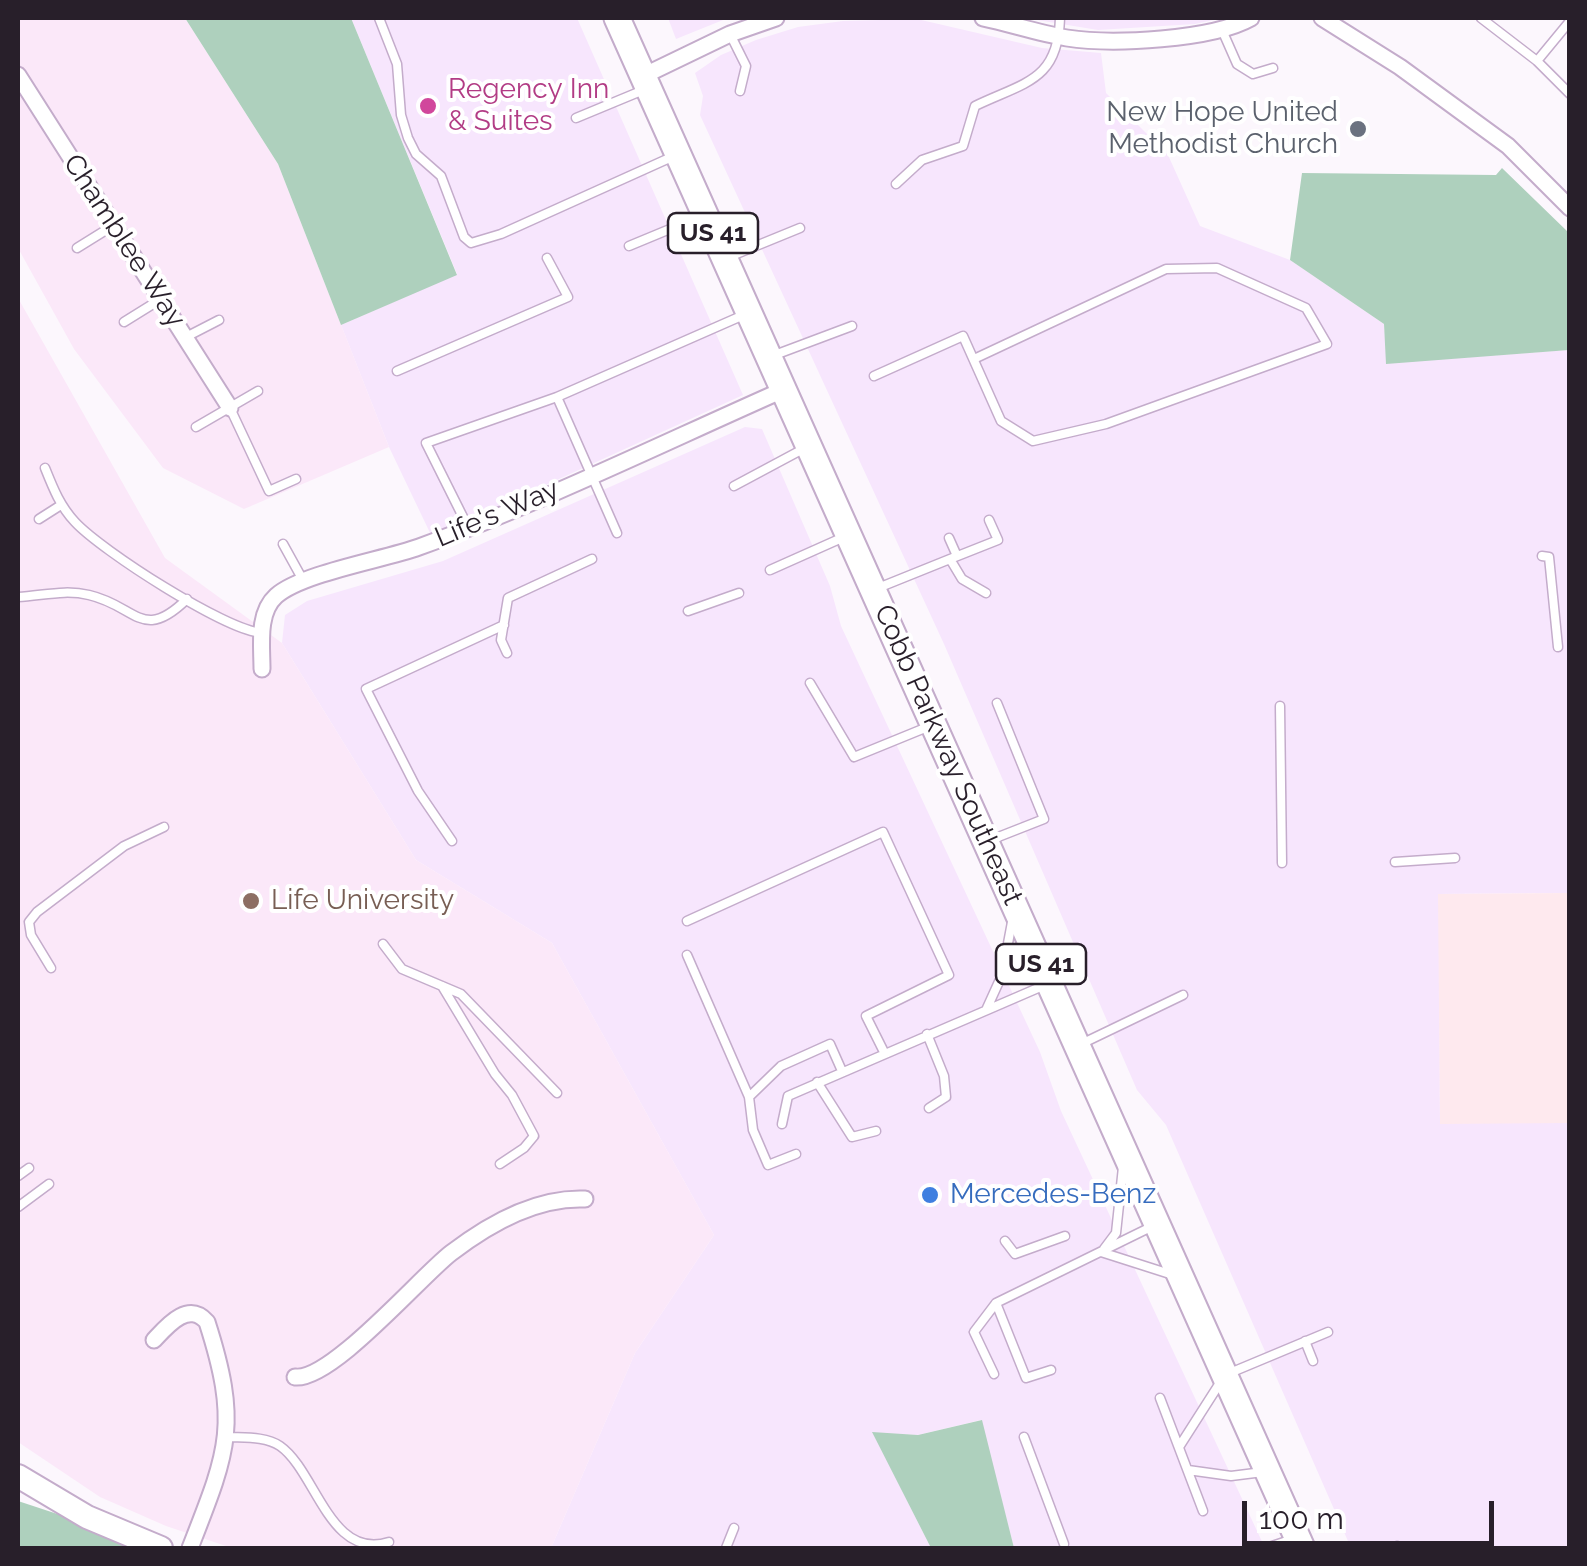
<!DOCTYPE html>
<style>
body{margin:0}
#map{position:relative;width:1587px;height:1566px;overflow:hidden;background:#fcf7fd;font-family:Raleway,sans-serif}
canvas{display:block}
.frame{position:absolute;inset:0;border:20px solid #281f2a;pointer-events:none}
.scale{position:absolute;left:1242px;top:1501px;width:252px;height:45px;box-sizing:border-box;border:5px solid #281f2a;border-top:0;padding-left:12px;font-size:30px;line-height:35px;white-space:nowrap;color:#281f2a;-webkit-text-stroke:8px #fff;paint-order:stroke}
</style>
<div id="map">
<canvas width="1587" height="1566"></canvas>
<div class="frame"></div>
<div class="scale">100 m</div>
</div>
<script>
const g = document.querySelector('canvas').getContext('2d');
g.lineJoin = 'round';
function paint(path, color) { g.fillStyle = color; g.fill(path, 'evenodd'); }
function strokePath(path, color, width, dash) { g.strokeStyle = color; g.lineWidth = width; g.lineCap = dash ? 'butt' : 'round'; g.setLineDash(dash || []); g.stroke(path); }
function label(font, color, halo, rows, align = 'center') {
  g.font = font + ' Raleway,sans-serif'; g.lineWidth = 8; g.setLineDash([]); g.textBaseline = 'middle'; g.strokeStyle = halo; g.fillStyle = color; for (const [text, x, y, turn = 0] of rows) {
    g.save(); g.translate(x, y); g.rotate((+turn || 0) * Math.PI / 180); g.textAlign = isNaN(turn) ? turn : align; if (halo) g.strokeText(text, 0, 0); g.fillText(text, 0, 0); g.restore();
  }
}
const built = new Path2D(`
 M351 18H577L743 395 432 537 389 447 341 325 457 274Z
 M668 18H728L676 39Z
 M1025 18H1223L1195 24 1098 30Z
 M917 19 1042 48 1101 53 1106 93 1168 155 1200 226 1290 260 1384 324 1387 363 1569 350V893L1439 894 1440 1123H1569V1548H1351L1166 1125 1137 1090 944 644 700 115 703 96 695 73 721 55 756 40 798 27 843 21Z
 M745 427 762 429 830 586 841 626 1040 1052 1061 1111 1265 1548H1014L981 1420 918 1435 873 1433 931 1548H551L635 1353 714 1235 552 943 416 860 282 643 285 615 307 601 443 561Z`);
const industrial = new Path2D(`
 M1569 893V1123L1440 1124 1438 894Z`);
const education = new Path2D(`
 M18 18H185L278 164 389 447 244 509 163 468 74 349 18 248Z
 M18 298 165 558 282 643 416 860 552 943 714 1235 635 1353 551 1548H232L166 1526 100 1497 18 1442Z`);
const green = new Path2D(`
 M185 18H351L457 275 341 325 278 164Z
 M1502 168 1569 233V350L1386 364 1384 324 1290 260 1302 173 1496 175Z
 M982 1420 1014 1548H931L872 1432 918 1435Z
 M18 1501 121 1535 150 1548H18Z`);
const lane = new Path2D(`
 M379 18 397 64 401 115 408 138 416 154 441 176 464 237 471 243 501 234 674 156
 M1481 18 1537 61 1570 21
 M1222 30 1237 64 1253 74 1273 68
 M730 34 746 66 740 91
 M1537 61 1570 94
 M576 118 646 89
 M896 184 922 160 963 146 975 106C1025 82 1058 81 1060 18
 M629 246 699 217
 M77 248 114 225
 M729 257 800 228
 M124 322 161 299
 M186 337 219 320
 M772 356 852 326
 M397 371 568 297 547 258
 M874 376 963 336 1001 421 1033 441 1106 424 1327 344 1306 308 1217 268 1166 269 974 359
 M557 397 746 314
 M230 408 269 491 296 479
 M196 427 258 391
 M45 468C53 488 60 506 75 522 102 551 225 630 262 633
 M734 486 805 448
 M39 519 61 505
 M468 527 426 443 557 397 617 533
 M949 538 957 556
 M283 544 304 582
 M1542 556 1549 557 1558 647
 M950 559 998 540 989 520
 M770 570 844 537
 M878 588 950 559 962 579 986 593
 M18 597C42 596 64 589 89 595 137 606 142 643 187 599
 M688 611 739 593
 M507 653 501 640 508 598 592 559
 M810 683 854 757 930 726
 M1280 706 1282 863
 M452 841 418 791 366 689 504 625
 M988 841 1044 819 997 703
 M1395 862 1455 858
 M687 921 883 832 949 975 866 1016 884 1052
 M383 944 402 969 461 994 557 1093
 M687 955 749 1097 753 1130 768 1165 796 1154
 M51 968 31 935 29 922 37 912 124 846 164 827
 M442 986 495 1074 512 1095 534 1136 524 1148 500 1164
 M987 1008 1002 975 1012 922
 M927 1034 944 1076 946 1097 929 1108
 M1079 1045 1183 995
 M817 1082 852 1137 876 1131
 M749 1097 781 1066 830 1044 842 1071
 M782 1124 788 1096 1045 985
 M18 1176 29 1168
 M18 1207 49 1184
 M1005 1241 1015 1254 1065 1236
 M1104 1249 1116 1233 1123 1167
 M1101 1252 1173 1275
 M996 1303 1026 1378 1051 1370
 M1305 1341 1313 1361
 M994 1374 974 1332 996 1303 1153 1226
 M1160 1398 1203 1511
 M227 1437C244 1438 265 1436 280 1446 316 1471 330 1561 389 1542
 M1024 1437 1064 1544
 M1179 1447 1225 1375 1328 1332
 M1188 1470 1231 1476 1263 1472
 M1397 1546 1398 1548
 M726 1548 734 1528
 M1266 1548 1293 1539`);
const street = new Path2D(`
 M983 18C1011 24 1038 33 1067 38 1112 45 1212 40 1251 18
 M1322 18 1400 67 1508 146 1570 208
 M18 75 230 408
 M643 76 730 34 776 18
 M262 669C262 646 257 613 276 596 302 573 383 560 419 547 543 502 663 443 783 390
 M154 1340C168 1325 188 1301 207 1322 240 1425 228 1451 190 1548
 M295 1377C331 1381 420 1277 451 1253 490 1223 537 1197 585 1199`);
const secondary = new Path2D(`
 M18 1476 87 1517 161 1548`);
const primary = new Path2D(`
 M617 18 1302 1548`);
const markers = [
 [428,106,10,"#d1479c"],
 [1358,129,10,"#6b7280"],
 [251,901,10,"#8d6e63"],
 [930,1195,10,"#3f7fe0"]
];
const shields = [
 [713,233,90],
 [1041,964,90]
];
const shieldNames = [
 ["US 41",713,233],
 ["US 41",1041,964]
];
const hotelNames = [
 ["Regency Inn",448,90],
 ["& Suites",448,122]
];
const worshipNames = [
 ["New Hope United",1338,113],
 ["Methodist Church",1338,145]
];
const streetNames = [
 ["Chamblee Way",124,241,57],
 ["Life's Way",497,514,-23],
 ["Cobb Parkway Southeast",948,755,66]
];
const educationNames = [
 ["Life University",271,901]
];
const shopNames = [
 ["Mercedes-Benz",950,1195]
];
paint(built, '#f7e6fd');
paint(industrial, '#fee9ee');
paint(education, '#fbe8f9');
paint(green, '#aed0bd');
strokePath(lane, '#c4accb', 11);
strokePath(street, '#c4accb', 19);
strokePath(secondary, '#c4accb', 26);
strokePath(primary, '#c4accb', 29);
strokePath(lane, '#fff', 8);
strokePath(street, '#fff', 15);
strokePath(secondary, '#fff', 22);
strokePath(primary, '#fff', 25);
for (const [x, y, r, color] of markers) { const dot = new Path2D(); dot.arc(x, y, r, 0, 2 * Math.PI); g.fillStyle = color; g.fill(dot); strokePath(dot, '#fff', 4); }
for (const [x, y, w] of shields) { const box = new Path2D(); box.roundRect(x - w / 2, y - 20, w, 40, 8); g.fillStyle = '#fff'; g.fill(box); strokePath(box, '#281f2a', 2.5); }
label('bold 25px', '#281f2a', null, shieldNames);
label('28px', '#b23c85', '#fff', hotelNames, 'left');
label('28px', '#5b616d', '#fff', worshipNames, 'right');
label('28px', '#281f2a', '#fff', streetNames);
label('28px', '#785e54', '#fff', educationNames, 'left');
label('28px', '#366cbe', '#fff', shopNames, 'left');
</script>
